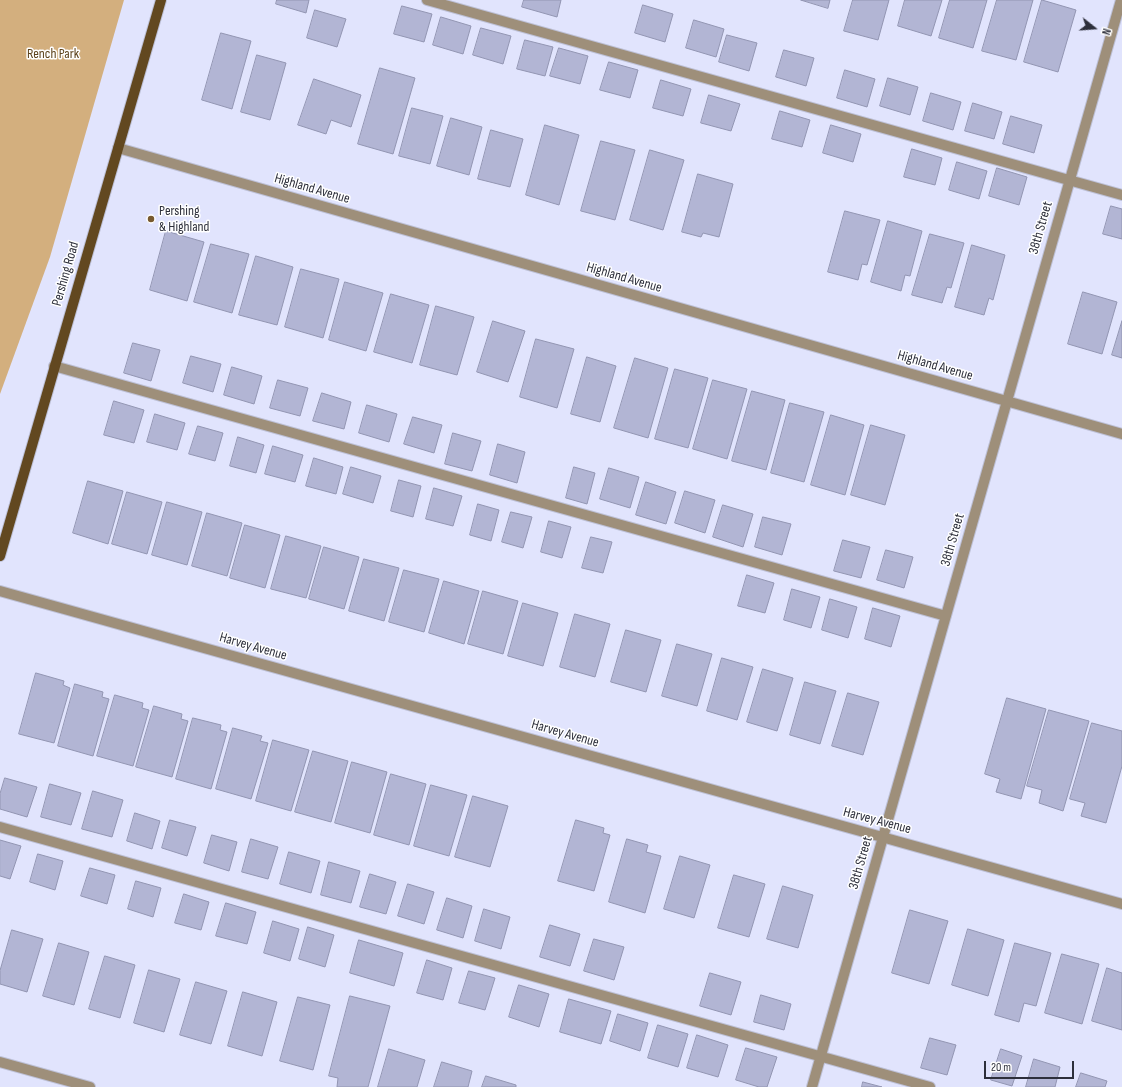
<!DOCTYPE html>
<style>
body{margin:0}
#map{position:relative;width:1122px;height:1087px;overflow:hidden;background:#e1e4fd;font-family:"Sofia Sans Condensed",sans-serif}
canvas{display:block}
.north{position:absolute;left:1074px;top:8px;width:40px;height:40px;-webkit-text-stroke:3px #fff;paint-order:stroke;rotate:107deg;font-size:11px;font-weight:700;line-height:16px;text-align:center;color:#2d2f3b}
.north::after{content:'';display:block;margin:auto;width:14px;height:18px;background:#2d2f3b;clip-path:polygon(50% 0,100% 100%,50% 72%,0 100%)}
.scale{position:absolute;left:984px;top:1061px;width:90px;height:18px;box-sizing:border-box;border:2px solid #2d2f3b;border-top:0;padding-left:5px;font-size:12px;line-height:14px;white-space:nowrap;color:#2d2f3b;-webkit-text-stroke:3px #fff;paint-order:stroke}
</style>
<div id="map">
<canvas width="1122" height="1087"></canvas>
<div class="north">N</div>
<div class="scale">20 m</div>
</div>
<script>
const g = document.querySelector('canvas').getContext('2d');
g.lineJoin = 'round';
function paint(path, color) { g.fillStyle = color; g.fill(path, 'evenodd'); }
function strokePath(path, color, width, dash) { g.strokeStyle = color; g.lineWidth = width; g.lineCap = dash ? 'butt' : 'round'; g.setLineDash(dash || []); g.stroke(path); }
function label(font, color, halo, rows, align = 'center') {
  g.font = font + ' "Sofia Sans Condensed",sans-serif'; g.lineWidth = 3; g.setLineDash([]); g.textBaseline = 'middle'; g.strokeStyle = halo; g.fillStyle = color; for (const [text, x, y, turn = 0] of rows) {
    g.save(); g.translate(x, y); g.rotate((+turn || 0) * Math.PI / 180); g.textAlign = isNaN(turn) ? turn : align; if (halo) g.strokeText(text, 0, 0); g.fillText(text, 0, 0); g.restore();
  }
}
const green = new Path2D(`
 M0 0H124L50 257 0 394Z`);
const building = new Path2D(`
 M277 0H309L306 13 276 4Z
 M524 0H561L557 17 522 7Z
 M801 0H830L828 8Z
 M853 0H889L878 40 844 31Z
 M905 0H942L931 36 898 26Z
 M950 0H987L973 48 939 38Z
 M997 0H1033L1016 60 982 51Z
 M1042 0 1076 10 1058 72 1024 62Z
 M643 5 673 14 665 42 635 33Z
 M402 6 432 14 424 42 394 34Z
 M315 10 346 19 337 47 307 38Z
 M441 17 471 26 463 54 433 45Z
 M694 20 724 29 716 57 686 48Z
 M481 28 511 36 503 64 473 55Z
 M221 33 251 41 232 109 202 100Z
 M727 35 757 43 749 71 719 62Z
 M525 40 553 47 545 76 517 69Z
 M559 48 588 56 580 84 550 76Z
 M784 50 814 58 806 86 776 77Z
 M257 55 286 63 270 120 241 112Z
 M609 62 638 70 630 98 600 90Z
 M380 68 415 78 393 154 358 144Z
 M845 70 875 79 867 107 837 98Z
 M888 78 918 87 910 115 880 106Z
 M314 79 361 95 351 127 331 120 326 134 298 125Z
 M661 80 691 89 683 116 653 108Z
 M931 93 961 102 953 130 923 121Z
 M709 95 740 104 731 131 701 123Z
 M973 103 1002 112 994 139 965 131Z
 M412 108 443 116 430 164 399 156Z
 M780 111 810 120 802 147 772 139Z
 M1011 116 1042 125 1034 153 1003 144Z
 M451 118 482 127 469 175 437 166Z
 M545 125 579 135 559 205 526 195Z
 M831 125 861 134 853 162 823 153Z
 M491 130 523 139 510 187 478 179Z
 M601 141 635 150 615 220 581 211Z
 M912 149 942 158 935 185 904 177Z
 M650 150 684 160 663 230 630 220Z
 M957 162 987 171 979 199 949 190Z
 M997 168 1027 177 1019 205 989 196Z
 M698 174 733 184 719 237 703 233 701 237 682 232Z
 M1111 206 1122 209V239L1103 234Z
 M845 211 880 220 867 265 862 264 858 280 828 272Z
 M888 221 922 231 910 276 905 275 901 291 871 282Z
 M166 231 204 242 187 301 150 290Z
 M930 234 964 243 951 288 947 287 942 303 912 295Z
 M211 244 249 254 232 313 194 302Z
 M972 245 1005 255 993 300 989 298 984 315 955 307Z
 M256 256 293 267 277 325 239 315Z
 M301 269 339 279 323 338 285 327Z
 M345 282 383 293 366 351 329 340Z
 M1083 292 1117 302 1102 354 1068 344Z
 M391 294 429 305 412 363 374 352Z
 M436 306 474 317 457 375 420 365Z
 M493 321 525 331 508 382 477 372Z
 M1122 321V358L1112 355Z
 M536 339 574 349 557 408 520 397Z
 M133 343 160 350 151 381 124 373Z
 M191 356 221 364 213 392 183 383Z
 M587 357 616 366 600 422 571 414Z
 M635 358 668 368 648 438 614 428Z
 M232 367 262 376 254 404 224 395Z
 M675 369 708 378 688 448 655 439Z
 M278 380 308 388 300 416 270 408Z
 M713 380 747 389 727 459 693 449Z
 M752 391 785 400 766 470 732 461Z
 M322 393 351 402 344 429 313 421Z
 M114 401 144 410 134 443 104 435Z
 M790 403 824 412 804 482 771 473Z
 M367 405 397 414 389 442 359 433Z
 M155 414 185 423 177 450 147 442Z
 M831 415 864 425 845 495 811 485Z
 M413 417 442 425 434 453 404 444Z
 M871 425 905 435 885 505 851 495Z
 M198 426 223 433 215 461 189 454Z
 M453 433 481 441 472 471 445 464Z
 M238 437 264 445 256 473 230 466Z
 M498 444 525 452 517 483 490 475Z
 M273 446 303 455 295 482 265 474Z
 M314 458 343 467 336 494 306 486Z
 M351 467 381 476 373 503 343 494Z
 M574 467 595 473 587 504 566 498Z
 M609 468 639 477 630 508 600 499Z
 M399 480 421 486 413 517 391 511Z
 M88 481 123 491 108 544 73 533Z
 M646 482 676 492 666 524 636 515Z
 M434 488 462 496 453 526 426 519Z
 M685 491 715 500 705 533 675 523Z
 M127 492 162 502 147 554 112 544Z
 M167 502 202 512 187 565 152 555Z
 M478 504 499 510 491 541 470 535Z
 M723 505 753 514 743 547 713 537Z
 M511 512 532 517 523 548 502 542Z
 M207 513 242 523 227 576 192 566Z
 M763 517 791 524 782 555 755 547Z
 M549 521 571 527 562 558 541 552Z
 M245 525 280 535 265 588 230 578Z
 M286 536 321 546 306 598 271 589Z
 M591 537 612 542 603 573 582 568Z
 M843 540 870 547 861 578 834 571Z
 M324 547 359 557 344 609 309 599Z
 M886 550 913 557 904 588 877 580Z
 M364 559 399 568 384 621 349 611Z
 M404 570 439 579 424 632 389 622Z
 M747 575 774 583 765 613 738 606Z
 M444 581 479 591 464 644 429 633Z
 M792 589 820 597 811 628 784 620Z
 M483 591 518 601 503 654 468 644Z
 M830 599 857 607 848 638 822 630Z
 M523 603 558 613 543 666 508 656Z
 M873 608 900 616 891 647 865 639Z
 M575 614 610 624 595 677 560 667Z
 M626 630 661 640 646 692 611 682Z
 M677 644 712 654 697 706 662 696Z
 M722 658 753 667 737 720 707 711Z
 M763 669 793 678 777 731 747 722Z
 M36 673 64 681 63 685 70 688 54 743 19 734Z
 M805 682 836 691 820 744 790 735Z
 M75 684 103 692 102 697 109 699 93 756 58 746Z
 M848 693 879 702 863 755 832 746Z
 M115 695 143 703 142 708 149 710 133 766 97 756Z
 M1007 698 1046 709 1021 799 996 792 1000 779 985 774Z
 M154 706 182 714 181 719 188 721 172 777 136 767Z
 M1049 710 1089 721 1063 811 1039 803 1042 790 1027 786Z
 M193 718 221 725 220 730 227 732 211 789 176 779Z
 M1092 723 1122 731V766L1106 823 1081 816 1085 803 1070 799Z
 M233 728 262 736 260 741 268 743 251 799 216 789Z
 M273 740 309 750 291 811 256 801Z
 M313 751 348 761 331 822 295 812Z
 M352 762 387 772 370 833 335 823Z
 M391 774 426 784 409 845 374 835Z
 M5 778 37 787 27 817 0 809V794Z
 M50 784 81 793 71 825 41 817Z
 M431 785 467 795 449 856 414 846Z
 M93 791 123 800 112 837 82 829Z
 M473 796 508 806 490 867 455 857Z
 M135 813 160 821 152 849 127 841Z
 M170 820 196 827 187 856 162 848Z
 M576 820 604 828 603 833 610 835 594 891 558 881Z
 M212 835 237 842 229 871 204 863Z
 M251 839 278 847 268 879 242 872Z
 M627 839 648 845 646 852 661 856 645 913 609 902Z
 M0 840 21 846 10 879 0 876Z
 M289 852 320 861 311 893 280 884Z
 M38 854 63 861 55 890 30 882Z
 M680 856 710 865 694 918 664 909Z
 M329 862 360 871 351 903 321 895Z
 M90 868 115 875 107 904 81 896Z
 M370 874 396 882 386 914 360 907Z
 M734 875 765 884 749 937 718 928Z
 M136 881 161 888 153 917 128 909Z
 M408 884 434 892 424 924 398 916Z
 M783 886 813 895 798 948 767 939Z
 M184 894 209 902 201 930 175 923Z
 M447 898 472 906 463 938 437 930Z
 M226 903 256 912 247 944 216 936Z
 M484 909 510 917 501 949 475 941Z
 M910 910 948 921 929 984 892 973Z
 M273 921 299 929 290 961 264 953Z
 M550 925 580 934 570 966 540 957Z
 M308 927 334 935 325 967 299 959Z
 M968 929 1004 940 988 996 952 985Z
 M12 930 43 939 27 992 0 984V971Z
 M594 939 624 947 614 980 584 971Z
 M359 940 403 953 394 986 350 973Z
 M59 943 89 952 74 1005 43 996Z
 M1015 943 1051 953 1036 1006 1024 1003 1019 1022 995 1015Z
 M1062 954 1099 964 1082 1024 1045 1013Z
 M105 956 135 965 120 1018 89 1009Z
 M427 960 452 968 443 1000 417 993Z
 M1107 968 1122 973V1030L1092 1021Z
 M149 970 180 979 164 1032 134 1023Z
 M469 971 495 978 485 1010 459 1003Z
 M710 973 741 982 731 1015 700 1006Z
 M196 982 227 991 211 1044 180 1035Z
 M519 985 549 994 539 1027 509 1017Z
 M243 992 277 1002 262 1056 228 1046Z
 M761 995 791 1004 784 1030 754 1022Z
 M350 996 390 1006 368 1087H337L338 1078 329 1076Z
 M298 997 330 1005 313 1070 280 1061Z
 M569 999 611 1011 601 1044 560 1032Z
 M618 1014 648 1023 640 1051 610 1041Z
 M658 1025 688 1034 678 1067 648 1058Z
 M697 1035 728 1045 718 1077 687 1068Z
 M930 1038 956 1045 947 1075 921 1068Z
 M746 1048 777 1057 767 1087H759L736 1080Z
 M389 1049 425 1060 417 1087H378Z
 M1001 1049 1022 1056 1012 1086 991 1080Z
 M1034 1059 1060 1067 1055 1087H1026Z
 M442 1062 472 1071 468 1087H434Z
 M1081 1073 1107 1081 1105 1087H1076Z
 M486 1076 516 1085V1087H482Z
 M863 1082 882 1087H862Z`);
const minor = new Path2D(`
 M427 0 1122 195
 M118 148 1122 434
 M54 366 946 616
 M0 591 1122 904
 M0 827 930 1087
 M0 1062 90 1087
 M812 1087 1121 0`);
const major = new Path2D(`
 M0 556 161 0`);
const markers = [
 [151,219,4,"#77592e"]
];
const parkNames = [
 ["Rench Park",53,54]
];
const streetNames = [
 ["Highland Avenue",312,189,16],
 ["38th Street",1041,228,-74],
 ["Pershing Road",66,274,-74],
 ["Highland Avenue",624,278,16],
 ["Highland Avenue",935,366,16],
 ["38th Street",953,540,-74],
 ["Harvey Avenue",253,647,16],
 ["Harvey Avenue",565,734,16],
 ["Harvey Avenue",877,821,15],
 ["38th Street",861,863,-74]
];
const poiNames = [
 ["Pershing",159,211],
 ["& Highland",159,227]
];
paint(green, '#d3af7e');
paint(building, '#b2b5d4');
strokePath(building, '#9295b2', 1);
strokePath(minor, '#bdc0d6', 12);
strokePath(major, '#bdc0d6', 12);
strokePath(minor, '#9e8f7a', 10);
strokePath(major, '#624820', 10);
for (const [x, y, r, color] of markers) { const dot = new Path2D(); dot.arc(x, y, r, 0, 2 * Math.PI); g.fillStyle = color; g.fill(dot); strokePath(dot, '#fff', 1.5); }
label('14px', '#5c421b', '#fff', parkNames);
label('14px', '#2d2f3b', '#fff', streetNames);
label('14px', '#2d2f3b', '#fff', poiNames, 'left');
</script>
